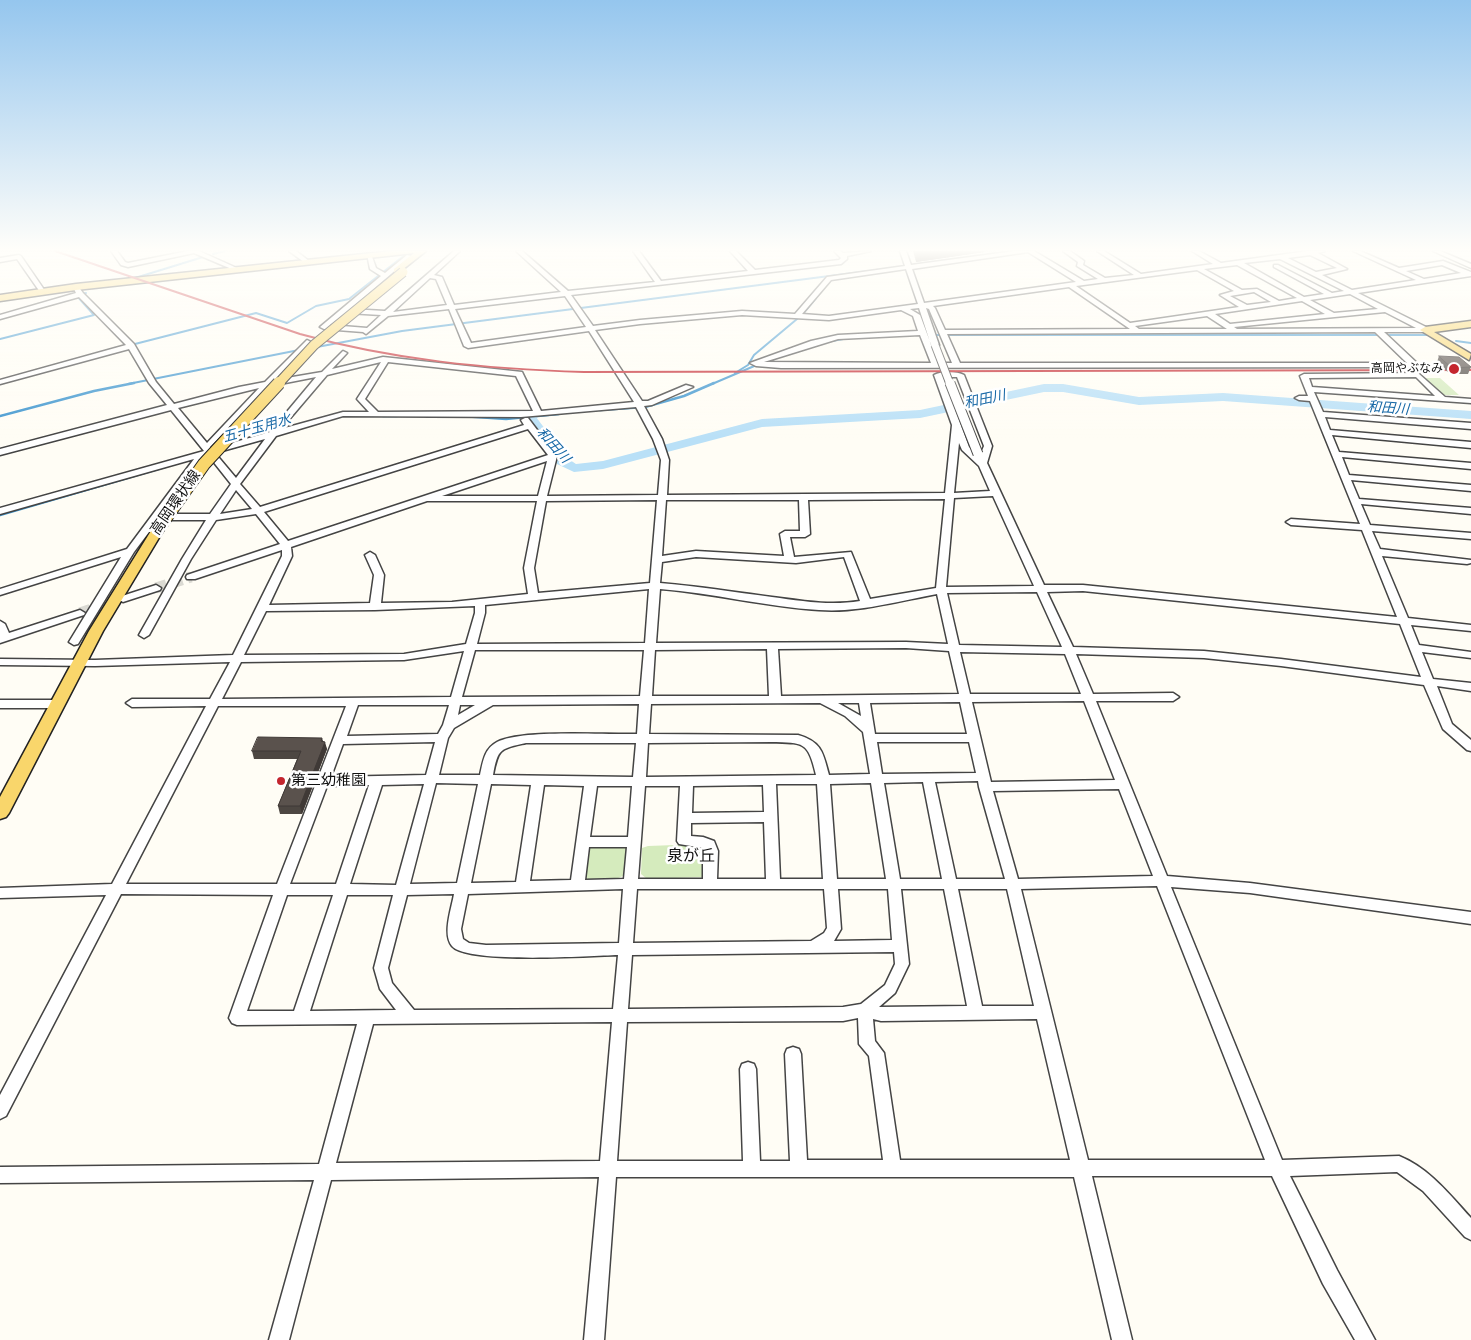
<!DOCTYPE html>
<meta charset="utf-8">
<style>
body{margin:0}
canvas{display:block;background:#fffdf5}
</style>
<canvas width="1471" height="1340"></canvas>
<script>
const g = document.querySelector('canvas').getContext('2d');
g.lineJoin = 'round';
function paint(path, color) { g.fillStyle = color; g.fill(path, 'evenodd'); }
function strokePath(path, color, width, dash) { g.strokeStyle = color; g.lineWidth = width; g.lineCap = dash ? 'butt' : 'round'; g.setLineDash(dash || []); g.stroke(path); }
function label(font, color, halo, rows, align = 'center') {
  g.font = font + ' "Source Serif 4","Noto Sans JP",serif'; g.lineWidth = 5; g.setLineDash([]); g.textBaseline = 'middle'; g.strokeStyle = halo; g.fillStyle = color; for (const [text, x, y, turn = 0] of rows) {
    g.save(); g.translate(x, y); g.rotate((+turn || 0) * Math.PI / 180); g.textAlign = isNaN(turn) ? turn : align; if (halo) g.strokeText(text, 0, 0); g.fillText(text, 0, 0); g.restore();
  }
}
const green = new Path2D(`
 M1425 378H1440L1459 395H1444Z
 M593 844 627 845 626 873C617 883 600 879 588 879L583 874 587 848Z
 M703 844 706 845 704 877 647 879 641 874 642 848 648 846Z`);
const streamFar1 = new Path2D(`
 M213 254 225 251
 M941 261 1012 251
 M135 278 203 257
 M801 316 816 298
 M923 335H1427
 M0 339 94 315 77 296 86 293
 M1456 341 1471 343
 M826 342 849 338
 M131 345 256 313 287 323 316 306 349 299 406 254
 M317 347 402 331 907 266
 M735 373 748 365 754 355 797 319
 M128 384 299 350
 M712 384 759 364`);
const stream = new Path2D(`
 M600 410 645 407 684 396 714 383
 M0 416 94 391 134 383
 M383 416H397
 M461 416 506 419 559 414
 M221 451 268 438
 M0 515 165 467`);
const river = new Path2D(`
 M1044 384H1063L1139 397 1223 393 1471 411V419L1223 401 1139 405 1063 392H1044L920 418 762 427 603 469 574 472 557 464 522 416 528 412 533 413 567 458 576 464 603 461 762 419 920 410Z`);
const minorTunnel = new Path2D(`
 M156 588 191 577
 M80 613 119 600`);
const minor = new Path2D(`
 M111 251H117L125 262 128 263 188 251H199L239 269 234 270 194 253 128 267 121 265Z
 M289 251H296L309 261 304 262Z
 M454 251H460L434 275 442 277 454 305 561 292 516 251H522L568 291 655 282 633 251H639L661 281 748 271 730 251H736L755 270 839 260 841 258 834 251H840L843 253 871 251 847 256V259L841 264 571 295 593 326 640 320 742 311 795 314 827 277 905 266 900 251H906L911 265 1015 251H1034L1084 281 1098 279 1077 266 1078 262 1063 251H1070L1084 261 1083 265 1105 278 1134 275 1097 251H1104L1141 274 1213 264 1192 251H1199L1221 263 1308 251H1325L1318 253 1347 269 1322 275 1352 290 1416 280 1353 251H1360L1399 268 1443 261 1471 272V276L1358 293 1428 328 1429 330 1425 332H1384L1417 363V367H1414L781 368 756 366 750 363 811 341 838 335 918 331 913 316 901 310 829 320 742 315 640 324 595 330 642 401H648L686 385 693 387 652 405 644 406 662 439 669 460 667 495 945 493 952 425 934 375C941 371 957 371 964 375L992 446 987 463 1044 585H1083L1397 617 1362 530 1291 525 1286 522 1291 519 1360 524 1310 401 1299 400 1295 398 1299 396H1308L1300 376 1304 374 1418 373 1445 397 1471 399V403L1314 392 1323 412 1471 423V429L1325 417 1330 430 1471 442V448L1332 435 1339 452 1471 463V469L1342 457 1349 475 1471 485V491L1351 480 1359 499 1471 508V514L1361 504 1370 525 1471 533V539L1372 531 1380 549 1471 560V563L1467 564 1382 556 1408 618 1471 625V631L1411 625 1419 645 1471 652V658L1422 652 1433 679 1471 683V691L1437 686 1452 724 1471 740V751L1467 750 1443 729 1424 685 1281 666 1204 658 1076 654 1093 694 1173 693 1179 697 1173 701H1096L1167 876 1250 883 1471 912V924L1250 893 1171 887 1282 1160 1399 1156C1429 1168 1450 1195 1471 1218V1240L1465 1237 1423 1191 1397 1172 1290 1176 1337 1270 1375 1340H1355L1323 1284 1272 1176H1092L1132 1340H1112L1074 1177H616L604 1340H584L599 1177 331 1180 289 1340H269L314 1180 0 1183V1167L319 1164 357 1024 237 1025 232 1023 229 1018 273 895 121 894 6 1116 0 1119V1095L106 895 0 898V888L112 884 206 706 132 707 126 703 132 699H210L230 662 95 666 0 665V659L95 660 233 655 282 556V550L195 579H187L186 577 187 575 280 544 256 514 216 520 191 559 149 635 144 638 139 635 182 559 206 520H158L134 552 78 644 74 645 69 642 121 557 0 595V589L127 549 194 459 0 514V508L204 451 171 410 0 455V449L167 405 149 383 129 349 0 384V380L126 345 79 297 0 319V315L76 293 73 287 78 286 83 293 134 344 156 382 174 404 239 387 265 382 307 340 311 342 310 344 275 380 322 372 343 351 347 353 332 369 383 357 522 372 541 411 634 402 589 331 468 348 464 346 449 309 388 316 366 334 363 332 324 329 320 327 381 276 370 269 367 254H371L376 268 385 273 407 255 412 256 350 309 385 311ZM1028 252 1076 282 924 303 912 269ZM1310 255 1337 268 1316 272 1288 258ZM1280 259 1344 291 1332 293 1278 265H1274V267L1324 294 1304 297 1244 263ZM1237 265 1297 298 1279 301 1257 289 1242 290 1204 269ZM1442 265 1461 273 1424 279 1406 271ZM906 269 918 304 829 316 802 314 831 280ZM1197 270 1234 291 1220 295 1239 307 1130 323 1076 286ZM430 278 436 279 447 305 393 312ZM1069 287 1130 329 945 330 935 308 933 306ZM1254 292 1271 302 1247 305 1230 296ZM1350 294 1378 309 1334 313 1310 300ZM565 296 586 327 471 343 455 309ZM1302 301 1325 314 1230 324 1215 314ZM919 308 931 345 935 347 939 345 926 308 929 309 952 363H938L920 315 910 309ZM1385 312 1416 328 1237 329 1234 327ZM346 313H348L381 315 367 328 330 325ZM1207 316 1227 329H1139L1135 326ZM1375 332 1407 363H960L947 334ZM920 335 931 363 764 362 838 339ZM381 362 357 399 369 412H343L281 429 327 375ZM388 362 516 376 533 411 378 412 365 399ZM316 377 270 432 211 449 210 447 270 386ZM943 377H957L984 446 981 453 975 452 969 447ZM1416 377 1435 396 1312 387 1309 378ZM259 388 207 443 178 408ZM636 407 653 439 661 460 658 495 547 496 557 456 528 418H525L521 420 524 425 260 507 240 484 276 436 343 416 521 417ZM528 429 548 455 288 541 264 512ZM265 439 236 478 215 453ZM959 443 962 450 979 466 990 491 954 493ZM208 455 231 484 210 514H162L205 456ZM547 461 538 496H442ZM236 490 252 509 220 514ZM993 496 1034 586 946 587 954 498ZM945 499 936 588 870 599 851 552 794 557 790 537H805L810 534 808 500ZM657 500 650 583 538 593 534 568 546 501ZM666 500H799L800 531H785L780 534 784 556 696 551 662 556ZM427 501H537L524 568 528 594 452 602 381 603 384 575 375 555 370 552 365 555 374 575 370 603 269 605 292 556 291 547ZM696 557 796 563 844 557 860 601C830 606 802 601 772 597 734 592 697 586 660 583L662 562ZM649 589 645 643 477 644 485 613V605ZM660 589C713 593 766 607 819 610 858 613 899 601 937 594L948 644 906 642 656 643ZM1083 591 1400 624 1421 677 1281 659 1204 651 1073 647 1047 592ZM1037 592 1062 647 959 645 947 593ZM475 606V613L466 644 404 654 244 655 266 611 375 610ZM906 648 949 651 959 694 781 696 778 649ZM767 649 769 696H652L655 650ZM475 650H644L640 696 462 697ZM464 651 451 697 222 699 241 662 404 660ZM960 652 1065 654 1081 694H970ZM1084 701 1115 780 991 782 972 702ZM960 702 967 734H875L870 703ZM820 703 845 716 863 732 870 774 829 775C823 753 822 742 798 735L649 734 651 704ZM838 703H859L861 716ZM639 704 637 734C605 735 522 729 497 742 484 749 483 762 480 775H439L448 738 454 728 493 705ZM358 705H449L443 725 438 734 347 736ZM460 705H475L458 715ZM218 706H346L277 884H126ZM435 742 426 775 331 777 343 744ZM771 742C804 743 808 741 816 775L646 777 648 743ZM877 742H969L976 773 882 774ZM526 743H636L633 777 493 775C498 748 500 749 526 743ZM978 781 979 787 1005 879H956L935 782ZM923 782 942 879H900L884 783ZM436 783 478 784 457 883 410 884ZM871 783 886 879H837L830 784ZM424 784 396 885 350 884 382 785ZM491 784 531 785 516 882 471 883ZM776 784H817L823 879H780ZM369 785 336 884H290L327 786ZM544 785 584 786 571 880 530 881ZM763 785 764 812 692 813 693 786ZM597 786H632L628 837H590ZM645 786H680L677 841 679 844 703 848V879H638ZM1119 789 1153 876 1018 879 993 791ZM764 822 766 879H717L718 851 714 841 703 837 691 836V823ZM589 847H627L624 879 585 880ZM1157 886 1265 1160H1088L1021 889ZM623 889 619 943 486 945 469 943 463 939 461 929 468 894ZM637 889H824L827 928 824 933 811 941 633 943ZM838 889H888L892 940 834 941 841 929ZM901 889H944L967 1006 879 1007 895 993 909 964ZM958 889H1007L1034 1006H982ZM454 894C452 907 442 934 452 946 467 964 589 956 618 955L613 1009 414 1010 392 983 388 968 407 895ZM287 895H333L294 1011H247ZM347 895H393L374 968 380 989 396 1010 310 1011ZM894 952 895 964 885 985 861 1004 843 1007 628 1009 632 955ZM858 1018 859 1044 869 1056 883 1160H807L801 1054 799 1049 793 1047 787 1049 785 1054 790 1161H760L756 1069 754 1064 748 1062 742 1064 740 1069 743 1161H617L627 1022 843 1021ZM873 1019 881 1021 1037 1019 1070 1160H900L884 1053 875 1041ZM612 1022 600 1161 336 1163 373 1024Z
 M1433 251H1440L1471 264V268Z
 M19 255 21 256 45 291 44 292H40L17 259 0 262V258Z
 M156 585 161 588 160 590 123 602 118 599 119 597Z
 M80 610 85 613 84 615 0 643V621L5 624 9 633Z
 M0 700H57L63 704 57 708H0Z`);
const major = new Path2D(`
 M392 251H426L397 274 394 273V269L414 253 76 290 0 301V295L76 284Z
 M1471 321V327L1434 332 1471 354 1469 360 1420 330 1425 327Z
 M160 522 166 526 103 631 9 813 6 817 0 819V797L89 631 154 526Z`);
const rail = new Path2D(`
 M55 251 300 334C393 360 487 369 584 372L1471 370`);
const minorBridgeFar1 = new Path2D(`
 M935 345 950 384`);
const minorBridge = new Path2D(`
 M950 383 978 454`);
const majorBridgeFar1 = new Path2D(`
 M278 384 314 345 403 272`);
const majorBridge = new Path2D(`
 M160 526 204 464 279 383`);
const wall = new Path2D(`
 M913 251H985L984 252 916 262Z
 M1439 356 1471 367 1468 374H1450L1437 362Z
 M323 741 327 749 302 814H280L278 806 297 759H254L252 751Z`);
const shadedWall = new Path2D(`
 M923 251H985L984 252 916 262 917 252Z
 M322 738 324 744 325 742 327 749 302 814 300 806Z`);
const building = new Path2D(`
 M1439 356 1459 357 1471 367 1452 368Z
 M258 737 322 738 321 741 325 742 300 806H278L301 751H252Z`);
const markers = [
 [1454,369,6,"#c4262e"],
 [281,781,5,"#c4262e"]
];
const farPoinames = [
 ["高岡やぶなみ",1443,369]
];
const farWaternames = [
 ["和田川",985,400,-12],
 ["和田川",1388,409,4],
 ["五十玉用水",257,429,-16],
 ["和田川",553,446,48]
];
const streetNames = [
 ["高岡環状線",176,503,-55]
];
const poiNames = [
 ["第三幼稚園",291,781]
];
const neighbourhoodNames = [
 ["泉が丘",691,857]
];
paint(green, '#d5ebbd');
strokePath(streamFar1, '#3f96cf', 2);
strokePath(stream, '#3f96cf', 2.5);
paint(river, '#b9e0f7');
strokePath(minorTunnel, '#dbdad3', 11, [11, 5.5]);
strokePath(minor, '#444', 3);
strokePath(major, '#222', 3);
paint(minor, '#fff');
paint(major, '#f9d66b');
strokePath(rail, '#c4262e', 2);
strokePath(minorBridgeFar1, '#444', 9, []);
strokePath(minorBridge, '#444', 11, []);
strokePath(majorBridgeFar1, '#222', 11, []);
strokePath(majorBridge, '#222', 14, []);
strokePath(minorBridgeFar1, '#fff', 7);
strokePath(minorBridge, '#fff', 9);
strokePath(majorBridgeFar1, '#f9d66b', 9);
strokePath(majorBridge, '#f9d66b', 12);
paint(wall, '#4d4742');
paint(shadedWall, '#3f3936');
paint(building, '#5a524d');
strokePath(building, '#3f3936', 1);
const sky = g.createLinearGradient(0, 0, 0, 438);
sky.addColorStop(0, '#95c6ee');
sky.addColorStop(0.57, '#fffefa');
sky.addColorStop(1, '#fffefa00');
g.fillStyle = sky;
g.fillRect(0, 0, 1471, 438);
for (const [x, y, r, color] of markers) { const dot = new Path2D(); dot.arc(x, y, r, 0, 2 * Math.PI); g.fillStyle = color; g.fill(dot); strokePath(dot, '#fff', 2); }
label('12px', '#111', '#fff', farPoinames, 'right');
label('italic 14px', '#1768a6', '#fff', farWaternames);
label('15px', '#111', '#fff', streetNames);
label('15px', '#111', '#fff', poiNames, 'left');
label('16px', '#111', '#fff', neighbourhoodNames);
</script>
